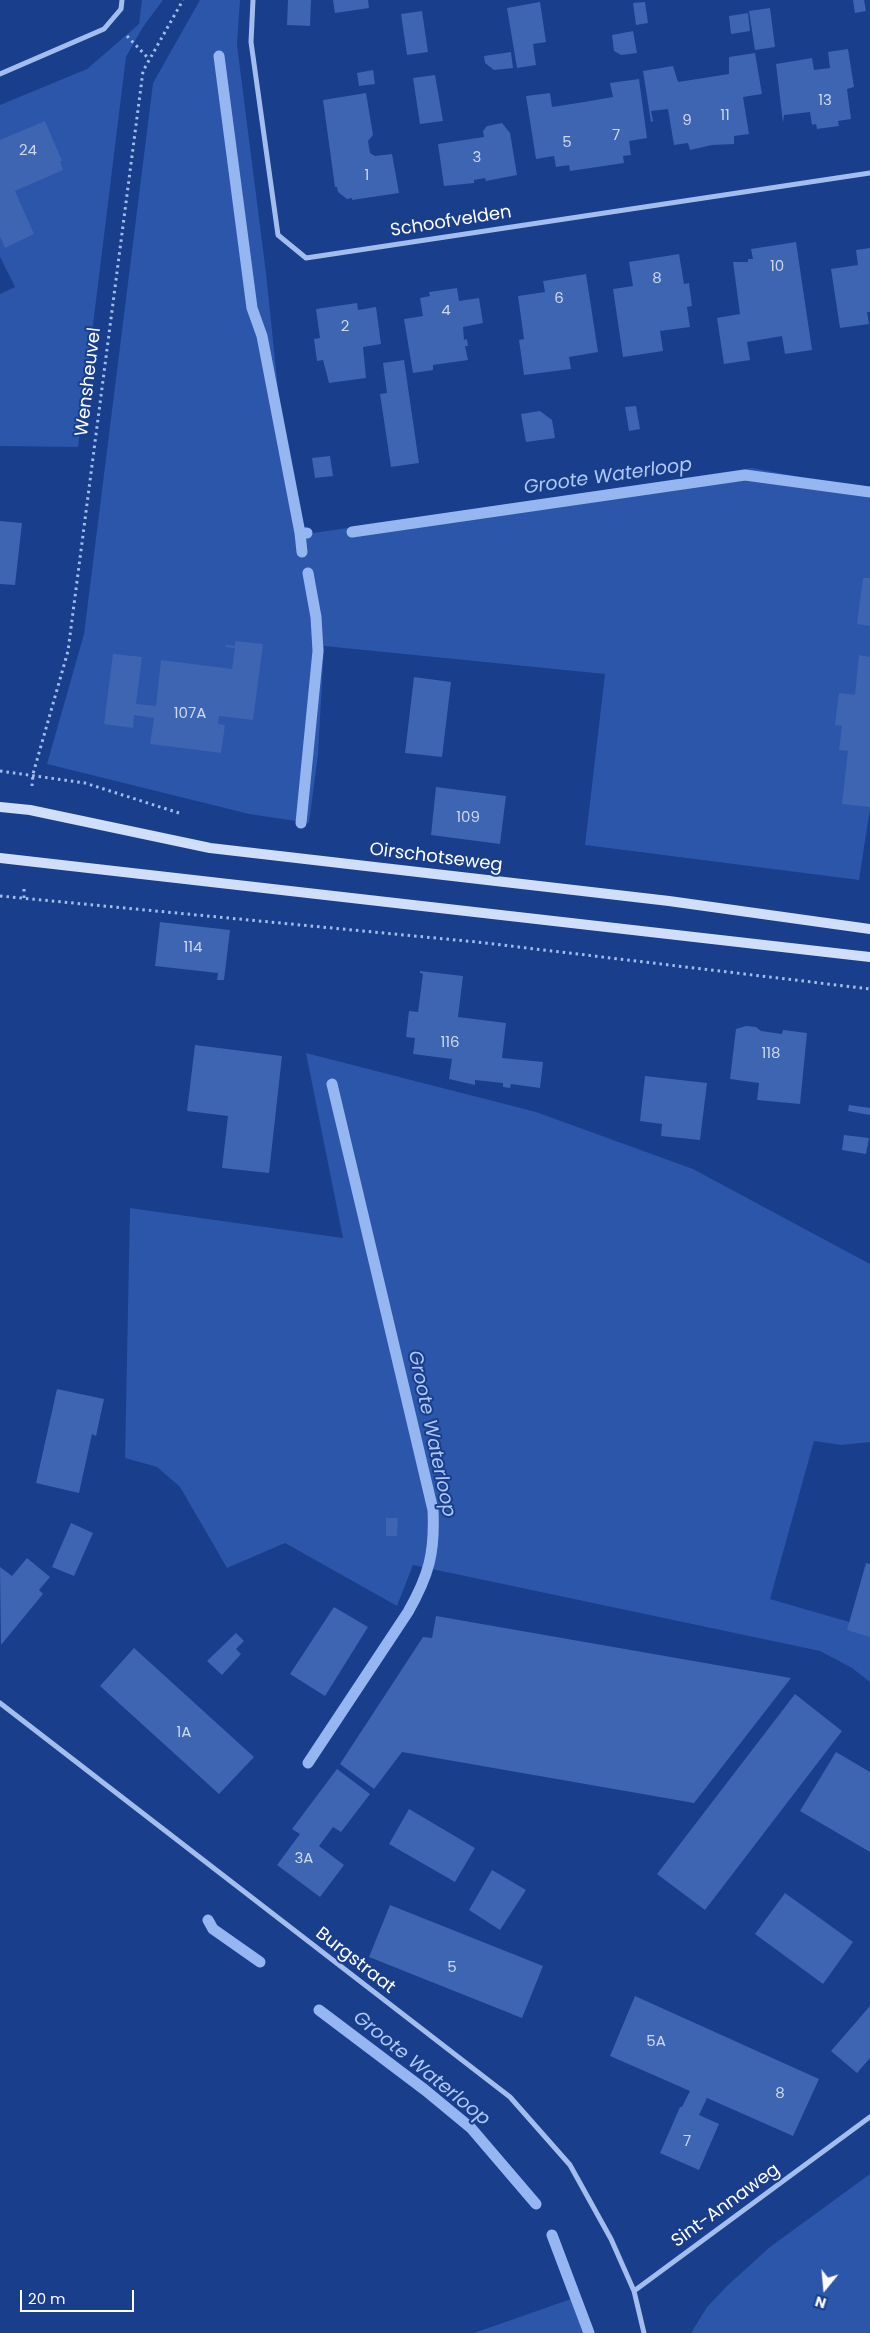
<!DOCTYPE html>
<style>
body{margin:0}
#map{position:relative;width:870px;height:2333px;overflow:hidden;background:#183e8c;font-family:Poppins,sans-serif}
canvas{display:block}
.north{position:absolute;left:800px;top:2263px;width:50px;height:50px;-webkit-text-stroke:4px #183e8c;paint-order:stroke;rotate:197deg;font-size:14px;font-weight:700;line-height:20px;text-align:center;color:#fff}
.north::after{content:'';display:block;margin:auto;width:18px;height:22px;background:#fff;clip-path:polygon(50% 0,100% 100%,50% 72%,0 100%)}
.scale{position:absolute;left:20px;top:2290px;width:114px;height:22px;box-sizing:border-box;border:2px solid #fff;border-top:0;padding-left:6px;font-size:15px;line-height:18px;white-space:nowrap;color:#fff;-webkit-text-stroke:4px #183e8c;paint-order:stroke}
</style>
<div id="map">
<canvas width="870" height="2333"></canvas>
<div class="north">N</div>
<div class="scale">20 m</div>
</div>
<script>
const g = document.querySelector('canvas').getContext('2d');
g.lineJoin = 'round';
function paint(path, color) { g.fillStyle = color; g.fill(path, 'evenodd'); }
function strokePath(path, color, width, dash) { g.strokeStyle = color; g.lineWidth = width; g.lineCap = dash ? 'butt' : 'round'; g.setLineDash(dash || []); g.stroke(path); }
function label(font, color, halo, rows, align = 'center') {
  g.font = font + ' Poppins,sans-serif'; g.lineWidth = 4; g.setLineDash([]); g.textBaseline = 'middle'; g.strokeStyle = halo; g.fillStyle = color; for (const [text, x, y, turn = 0] of rows) {
    g.save(); g.translate(x, y); g.rotate((+turn || 0) * Math.PI / 180); g.textAlign = isNaN(turn) ? turn : align; if (halo) g.strokeText(text, 0, 0); g.fillText(text, 0, 0); g.restore();
  }
}
const green = new Path2D(`
 M142 0H163L143 27 126 57 78 447 0 446V294L15 287 0 257V105L87 69 139 24Z
 M200 0H240L237 45 266 273 284 447 300 535 752 468 870 490V809L859 880 585 845 605 674 324 646 318 755 309 823 249 814 47 764 84 634 153 83Z
 M306 1053 536 1112 693 1169 870 1264V1442L841 1445 814 1441 770 1599 870 1628V1682L852 1668 820 1651 413 1565 397 1606 285 1543 227 1568 180 1487 157 1467 125 1458 130 1208 343 1238Z
 M870 2174V2333H691L707 2307 728 2285 770 2247Z
 M574 2298 585 2333H474Z`);
const stream = new Path2D(`
 M219 56 252 308 262 336 300 533
 M352 532 745 475 870 492
 M302 552 300 533H307
 M301 823 318 651 316 617 308 573
 M308 1763 408 1612C429 1575 435 1553 433 1510L332 1084
 M208 1920 213 1929 260 1962
 M319 2010 425 2090 471 2128 536 2204
 M552 2235 589 2333`);
const building = new Path2D(`
 M288 0H311L310 26 287 25Z
 M333 0H368L369 8 335 13Z
 M853 0H864L866 11 855 13Z
 M540 2 546 42 533 44 536 65 517 68 507 8Z
 M645 2 648 23 636 25 633 3Z
 M770 8 775 47 755 50 749 11Z
 M422 11 428 52 407 55 401 14Z
 M748 13 750 31 731 34 729 16Z
 M633 31 637 53 621 55 614 51 612 35Z
 M848 49 854 87 847 89 851 119 838 121 839 126 817 129 816 124 812 125 810 112 784 115 783 123 776 64 812 58 814 70 830 68 828 52Z
 M511 52 513 68 494 70 485 63 484 56Z
 M755 53 762 94 743 97 749 134 734 136V144L712 145 690 150 688 143 674 145 668 109 651 111 653 121 651 122 643 71 673 66 678 82 729 74V57Z
 M373 70 375 84 359 86 357 73Z
 M435 75 443 121 420 124 413 78Z
 M639 79 647 138 629 141 631 155 623 156 624 163 570 171 569 165 556 167 554 156 536 159 526 96 550 93 552 107 584 102 613 97 610 83Z
 M366 93 373 135 368 141 370 153 375 156 392 154 399 193 352 200V198L347 199 338 192 337 187H335L323 100Z
 M45 121 62 161H60L63 170 15 191 34 234 5 248 0 236V140Z
 M502 123 510 133 517 175 486 181 485 178 474 180V183L444 186 438 144 484 137 483 131 487 126Z
 M796 242 812 350 785 354 782 336 747 342 750 360 724 364 717 318 740 314 733 262H748V259H753L751 249Z
 M870 248V312H867L869 324 840 328 831 269 858 265 856 250Z
 M679 254 684 284 689 283 692 306 687 307 690 327 660 331 663 351 623 357 613 289 633 286 629 262Z
 M586 274 598 352 569 357 571 369 524 375 519 340 524 339 518 296 545 292 543 281Z
 M457 288 459 301 479 298 483 323 463 327 464 340 467 339 468 346H465L468 360 433 365V370L413 373 404 319 423 316 420 298 430 296 429 292Z
 M357 303 358 310 376 307 381 344 363 347 366 378 329 383 323 360 317 361 314 339 320 338 316 309Z
 M404 360 419 463 391 467 380 394 387 393 383 363Z
 M636 406 640 429 629 431 625 407Z
 M540 411 552 420 555 438 526 442 521 414Z
 M330 456 333 476 315 478 312 458Z
 M0 521 22 523 15 585 0 584Z
 M863 578H870V626L857 624Z
 M235 641 263 644 253 720 219 716 218 724 225 725 221 753 150 744 154 718 134 715 133 728 104 724 113 654 142 657 136 704 156 706 161 660 232 669 235 648 226 647 225 645 235 646Z
 M859 655 870 657V807L842 804 848 751 839 750 842 726 835 725 839 693 855 695Z
 M414 677 451 682 442 757 405 753Z
 M436 787 506 796 500 844 431 835Z
 M160 922 230 930 224 980H217L218 973 155 966Z
 M420 971 463 976 458 1017 506 1023 502 1058 543 1062 540 1088 511 1084 510 1088 503 1087V1083L475 1080V1085L449 1079 452 1059 413 1054 415 1038 406 1037 409 1011 418 1012 423 974 420 973Z
 M746 1026 756 1027 761 1031 782 1034 783 1030 807 1033 800 1104 757 1100 759 1083 730 1079 736 1029Z
 M195 1045 282 1056 269 1173 222 1168 228 1116 187 1111Z
 M645 1076 707 1083 700 1140 661 1136 662 1124 640 1121Z
 M849 1105 870 1108V1115L848 1111Z
 M844 1135 869 1138 866 1154 842 1150Z
 M57 1389 104 1399 96 1436 92 1434 79 1493 36 1483Z
 M386 1518H398L397 1536H386Z
 M71 1523 93 1533 74 1576 52 1567Z
 M27 1558 50 1577 39 1590 43 1594 1 1645 0 1567 12 1576Z
 M866 1563 870 1564V1637L847 1630Z
 M334 1607 368 1627 325 1696 290 1674Z
 M436 1616 791 1678 694 1803 402 1752 374 1789 340 1764 423 1637 432 1638Z
 M236 1633 244 1641 236 1649 241 1654 222 1675 207 1661Z
 M134 1648 254 1757 219 1794 100 1686Z
 M795 1694 842 1731 705 1910 657 1874Z
 M836 1752 870 1772V1852L800 1811Z
 M337 1769 370 1794 341 1832 333 1827 319 1846 344 1865 320 1897 277 1865 300 1834 292 1829Z
 M409 1809 475 1848 455 1882 389 1844Z
 M492 1870 526 1890 500 1930 469 1910Z
 M785 1893 853 1942 823 1984 755 1934Z
 M390 1905 543 1966 522 2018 369 1957Z
 M635 1996 819 2079 793 2136 707 2098 699 2115 719 2124 699 2170 660 2153 680 2107H682L690 2091 610 2056Z
 M870 2006V2058L857 2073 831 2051Z`);
const path = new Path2D(`
 M127 36 149 59
 M0 771 85 783 179 813
 M32 786 33 774 68 651 143 71 183 0
 M0 896 477 942 870 989
 M24 898V886`);
const street = new Path2D(`
 M253 0 251 42 278 235 306 258 870 173
 M0 74 104 29 121 9 122 0
 M0 1703 510 2097 570 2165 611 2239 634 2291 644 2333
 M634 2291 870 2117`);
const secondary = new Path2D(`
 M0 807 30 810 210 848 669 901 870 929
 M0 858 870 957`);
const numberNames = [
 ["13",825,101],
 ["11",725,116],
 ["9",687,121],
 ["7",616,136],
 ["5",567,143],
 ["24",28,151],
 ["3",477,158],
 ["1",367,176],
 ["10",777,267],
 ["8",657,279],
 ["6",559,299],
 ["4",446,311],
 ["2",345,327],
 ["107A",190,714],
 ["109",468,818],
 ["114",193,948],
 ["116",450,1043],
 ["118",771,1054],
 ["1A",184,1733],
 ["3A",304,1859],
 ["5",452,1968],
 ["5A",656,2042],
 ["8",780,2094],
 ["7",687,2142]
];
const streetNames = [
 ["Schoofvelden",451,222,-9],
 ["Wensheuvel",89,382,-83],
 ["Oirschotseweg",436,858,7],
 ["Burgstraat",355,1961,38],
 ["Sint-Annaweg",726,2206,-36]
];
const waterNames = [
 ["Groote Waterloop",608,477,-8],
 ["Groote Waterloop",431,1434,78],
 ["Groote Waterloop",421,2069,39]
];
paint(green, '#2b56aa');
strokePath(stream, '#95b6f1', 11);
paint(building, '#3d65b2');
strokePath(path, '#a3bdee', 3, [2.5, 4]);
strokePath(street, '#a3bdee', 5);
strokePath(secondary, '#d0defa', 10);
label('15px', '#ced8ec', null, numberNames);
label('18px', '#fff', '#183e8c', streetNames);
label('italic 19px', '#afc7f6', '#183e8c', waterNames);
</script>
